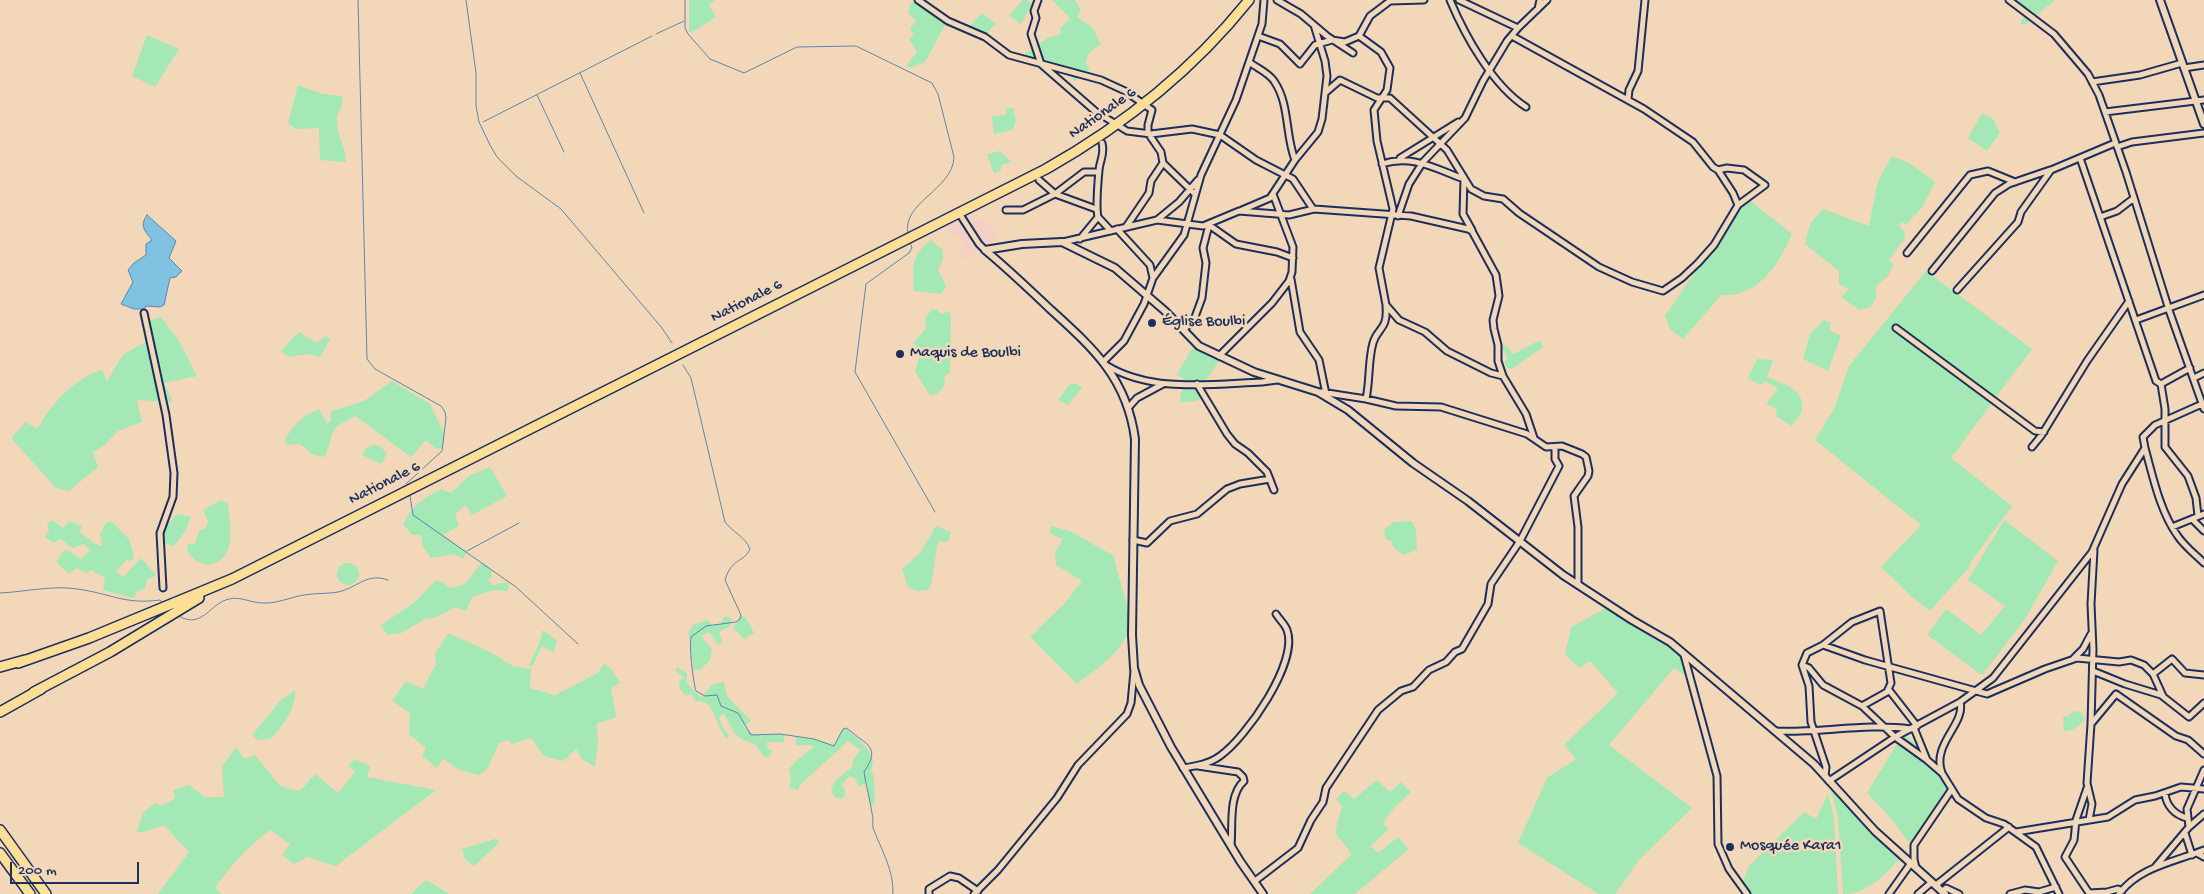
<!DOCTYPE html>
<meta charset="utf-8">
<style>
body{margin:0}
#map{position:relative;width:2204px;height:894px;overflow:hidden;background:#f2d8b9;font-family:"Gochi Hand",sans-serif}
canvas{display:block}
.scale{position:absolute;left:10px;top:862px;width:129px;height:22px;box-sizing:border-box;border:2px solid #1b2f5e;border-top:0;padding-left:6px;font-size:15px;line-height:18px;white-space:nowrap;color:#1b2f5e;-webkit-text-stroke:4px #f2d8b9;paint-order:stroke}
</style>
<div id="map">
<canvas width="2204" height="894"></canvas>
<div class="scale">200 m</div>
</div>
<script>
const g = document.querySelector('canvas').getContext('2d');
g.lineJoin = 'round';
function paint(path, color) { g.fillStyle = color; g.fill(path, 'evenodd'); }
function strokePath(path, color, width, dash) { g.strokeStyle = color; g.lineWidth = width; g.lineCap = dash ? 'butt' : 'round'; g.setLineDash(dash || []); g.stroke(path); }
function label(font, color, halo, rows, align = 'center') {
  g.font = font + ' "Gochi Hand",sans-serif'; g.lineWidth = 5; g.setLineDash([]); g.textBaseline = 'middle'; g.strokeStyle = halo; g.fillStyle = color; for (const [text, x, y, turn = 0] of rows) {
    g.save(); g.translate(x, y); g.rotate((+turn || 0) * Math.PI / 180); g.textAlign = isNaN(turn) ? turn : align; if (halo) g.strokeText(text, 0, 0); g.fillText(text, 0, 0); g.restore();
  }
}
const built = new Path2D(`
 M970 211 974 217 983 218 999 234 991 248H978L969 261 958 254 965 245 956 234 952 236 944 224Z`);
const green = new Path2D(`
 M689 0H715L709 5 716 17 691 33 689 31Z
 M916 0 930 12 947 21 925 62 911 68 906 66 917 52 909 39 914 35 910 29 916 21 908 13 910 4Z
 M1023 0H1028L1032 4 1021 24 1009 15Z
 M1052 0H1075L1081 10 1077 17 1093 28 1101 45C1092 49 1086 54 1086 64L1090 69 1087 72 1081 71 1076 81 1071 78V74L1024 57 1026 52C1035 50 1038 44 1046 39 1051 36 1057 37 1061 33L1060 29 1070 18Z
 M2019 0H2055L2025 25 2020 24 2026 12 2021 9Z
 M982 13 996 24 985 35 968 28Z
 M147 35 179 49 155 87 132 76Z
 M298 85 323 94 342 96C344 108 338 109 337 119 336 135 346 146 346 162L320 160 319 128 296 129 288 123Z
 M1013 108 1016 120 1013 130 994 134 992 116 1006 115V109Z
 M1982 113 1993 119 2000 133 1987 151 1968 138Z
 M1000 151 1012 162 1001 165V170L994 173 987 154Z
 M1892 156 1909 163 1935 182 1923 206 1906 225 1902 222 1899 226 1904 231 1905 238 1889 260 1894 265 1887 277 1876 286V299L1870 307 1859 310 1841 297 1849 289 1839 284V271L1805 244 1810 224 1823 209 1869 226 1878 181Z
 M1748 199 1792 234C1779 264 1758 298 1721 295L1683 339 1670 329 1665 316 1740 206Z
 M931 240 943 250V259L938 270 946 286 942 294 914 291C913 267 910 256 931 240Z
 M1926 271 2032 349 1951 458 2012 506 1970 563 1971 565 1930 611 1911 596 1881 567 1921 525 1815 440 1834 409 1849 366Z
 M936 309 941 314 947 311 951 314 950 372 944 377 945 385 937 394 930 395 915 372 919 357 913 351 916 346 913 343 926 328 925 319 931 310Z
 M161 317 179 341 197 376 164 383 173 402 137 400 142 422 118 431 105 445 93 452 98 467 69 491 56 488 11 438 26 422 37 429C51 405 74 378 102 370L107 381 123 355 145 342 142 323Z
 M1824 320 1831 323 1829 330 1841 336 1828 371 1803 359 1810 334Z
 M299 332 317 343 326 336 330 339 320 357 308 354 289 357 281 351Z
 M1540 340 1543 347 1512 369 1507 368 1504 362 1508 358 1502 347 1506 345 1514 354Z
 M1199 346 1221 358 1202 386 1200 400 1181 403 1180 396 1186 381 1177 374 1191 350Z
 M1757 359 1773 360 1767 377C1782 383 1805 389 1802 409 1802 414 1794 422 1792 426L1777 417 1776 408 1766 404 1778 389 1766 381 1760 385 1748 378Z
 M392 381 430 404 444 433 443 446 440 449 435 448 426 440 411 457 355 416C325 432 336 429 325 457L313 455 300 444 287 445 284 442C292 425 302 416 319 409L327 424 331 420 330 415 332 411 364 401Z
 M1076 383 1082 388 1068 405 1058 400 1069 385Z
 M374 445 380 446 387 453 382 464 362 455 367 447Z
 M490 467 507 496 472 515 466 505 455 514 459 526 443 535 467 552 463 559 455 554 431 558 423 547 421 535H412L403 524C411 507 425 496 442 489L451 493 469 476Z
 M221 500 228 504C230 527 238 561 207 565L195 560 187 551 188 544H195L199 531 206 528 208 521 203 510Z
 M177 514 191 517 185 532 174 546 164 543 160 533Z
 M52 520 63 528 70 521 82 526 80 532 95 544 102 546 100 534 106 523 111 521 129 539 134 557 130 562 127 559 116 571 123 577 141 558 156 575 147 580 145 589 139 590 133 598 103 590 105 578 91 570 87 573 76 568 69 574 56 562 64 550H67L81 559 90 550 84 544 72 548 61 539 53 543 45 537 49 530 47 523Z
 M2004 520 2058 561 2025 619 1982 675 1927 635 1946 609 1981 635 2005 606 1968 580Z
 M1412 521 1416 531 1417 550 1403 555 1393 547 1392 541 1386 540 1384 529 1394 522Z
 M936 526 951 532 948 542 938 541 931 585 928 590 918 591 908 587 902 569 921 552Z
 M1051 526 1070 531 1114 556C1117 576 1126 596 1129 616 1133 647 1097 668 1077 684L1030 637 1065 603 1082 581 1056 565 1055 553 1063 539 1050 534Z
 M482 562 490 568 492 576 488 581 493 585 507 582 509 586 507 591 494 590 472 597 466 611 455 607 437 617 425 619 401 633 388 635 380 626 416 601 435 581 443 582 450 588 465 584Z
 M337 574a11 11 0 1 1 22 0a11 11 0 1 1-22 0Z
 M1606 608 1658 638 1682 655 1688 677 1674 668 1609 745 1692 808 1639 860 1615 894H1599L1518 843 1547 778 1576 759 1564 745 1618 693 1590 661 1579 668 1565 655 1571 627Z
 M741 615 746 618 754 633 744 639 733 628Z
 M725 616 732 619 729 627 719 632 722 642 718 645 710 632 701 636 712 648 710 661 699 670H694C693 664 690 635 688 633L694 624 707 620 713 626 720 624Z
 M542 631H545L557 641 554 653 542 646 532 667 529 665C533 656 542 640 542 631Z
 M448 633 490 652 513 666 531 669 530 688 555 695 598 673 604 663 612 670 620 683 611 688 616 717 596 724 598 740 595 767 582 759 576 749 563 761 544 756 531 738 512 744 508 740 499 743 488 768 480 775 462 771 443 759 437 768 422 756 426 748 409 734 410 713 392 701 406 681 423 689 436 664 435 654Z
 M677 667 687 673V683L701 698 713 684 724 682 727 696 751 721 744 725C752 740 766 734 780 734L784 735V742H767V747L772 751 770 756 765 758 755 744 743 740 735 734 724 714 719 717 722 726 729 735 727 739C713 724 718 700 695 701L691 694 686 696 680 689 679 681 684 678 675 670Z
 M295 690C296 708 283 727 270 739L258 740 252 735 281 700Z
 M2074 711 2081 712 2085 720 2074 729 2064 731 2063 717 2068 716Z
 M846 728 867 748 873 761 871 772 874 776 875 804H869L867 782 858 787 856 779 850 776 841 785 845 789V795L842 799 836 798 831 791 834 782 853 766V760L861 750 848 741 800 785 798 791 789 787 791 778 789 769 798 759 814 747 810 745H796V737L814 739 834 745 843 729Z
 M1906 735 1942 773 1952 791 1940 812 1915 846 1906 839 1891 818 1867 793 1900 739Z
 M236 747 244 759 255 755 280 786 300 791 315 774 338 793 355 772 348 766 354 759 370 766 367 777 436 790 336 866 308 857 294 864 282 855 290 844 270 830C248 846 231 865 215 888L222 894H158L189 852 164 825 140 833 137 831 143 813 155 803 162 806 175 798 173 790 189 785 205 797H224L222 767Z
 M1377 780 1390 792 1401 782 1411 792 1394 808 1383 823 1389 829 1371 846 1378 853 1398 837 1409 849 1355 894H1310L1352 854 1335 833 1342 806 1336 799 1344 791 1354 799Z
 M1830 785 1900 859C1884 875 1867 894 1843 894L1838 818Z
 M1828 794 1834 817 1838 894H1749L1745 889 1743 882 1749 866 1804 812 1816 819Z
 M495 839 499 840 498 844 475 865H472L465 859 462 849Z
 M426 880 450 894H411Z`);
const water = new Path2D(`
 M147 215 176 241 169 258 182 271 176 277 170 278 164 305 160 307 146 306 144 309H134L121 304 133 282 128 270 134 263 146 255V244L152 240C145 231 139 226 147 215Z`);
const stream = new Path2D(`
 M358 0 367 359 375 369 441 406 445 412 446 418 442 451 406 484
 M466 0 476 73V106L479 122 490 145 497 157 516 176 561 209 662 328 672 343
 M685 0V28L688 34 710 59 744 73 797 47 856 46 932 83 938 94 954 157C953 190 901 202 908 234
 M656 34 684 21
 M580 73 644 213
 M537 95 564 152
 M483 122 652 36
 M910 242 912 248 909 253 866 284 855 372 935 512
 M683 365 691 378 725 522C732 532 745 536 750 549 744 563 732 557 725 580L741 615 740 619 736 622 706 626 691 637C689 646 693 681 696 691L705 696 717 695 721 706 738 713 751 735 780 734 814 739 834 746 843 729 846 728C851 731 855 735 859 738 875 748 875 756 864 772 866 786 870 799 872 813 874 818 872 823 873 828 881 849 894 870 893 894
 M410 496 413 515 516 587 578 644
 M467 551 519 523
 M0 593C25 592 52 585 77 589 109 593 125 605 160 600L163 603
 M179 616C202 630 210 603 229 599 240 596 251 603 263 603 276 604 291 597 304 595 315 593 327 594 338 592 357 588 367 572 388 580`);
const minor = new Path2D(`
 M918 0 948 21 985 37 1009 55 1101 80 1125 91 1152 110 1148 125V133L1161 152 1163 163 1195 194
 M1038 0 1034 11 1036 18 1031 34 1041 64 1095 111 1127 131 1151 134 1192 129 1220 135 1256 160 1293 179 1313 209
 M1277 0 1301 14 1327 36 1353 53
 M1450 0C1465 36 1493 86 1526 107
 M1459 0 1518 28
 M2009 0 2054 34 2088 74 2099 95 2126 172 2170 313 2204 409
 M1538 9 1540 0
 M1258 36 1280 44 1300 64 1315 45 1332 40 1345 42 1359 36 1370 16 1390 1 1424 0
 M1359 36 1381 52 1390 68 1387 90 1374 110 1377 141 1393 209 1379 268 1386 305 1399 320 1425 332 1447 351 1491 373 1503 376 1526 414 1534 438
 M1249 62C1257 68 1269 73 1274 81 1290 104 1285 135 1295 160
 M2184 68 2204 65
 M2092 82 2140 75 2182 63
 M1325 93 1340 80 1377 98H1390L1447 150 1471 189 1484 196 1503 199 1519 213 1599 267 1632 282 1663 291 1682 278 1698 263 1714 245 1738 205 1765 185 1744 170 1727 168 1718 170 1713 167 1693 142 1644 109 1512 36
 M1628 99 1629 90 1638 71 1645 0
 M2105 112 2204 100
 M2117 147 2132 142 2204 133
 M1400 158 1458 122
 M2080 158 2156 381 2161 384
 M1382 164C1412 154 1436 169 1464 179L1463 214 1472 230
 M1718 170 1733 193 1738 205
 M1039 180 1055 194 1096 209
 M1006 210H1023L1055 194 1084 172H1099
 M1242 210 1270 198 1295 160 1318 132 1322 119 1327 76 1325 61 1314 25
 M959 213 979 244 985 250
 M1398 216 1409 184 1423 162 1465 118 1483 81 1507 41 1518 28 1547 0
 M1098 217 1111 231
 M2100 217 2117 211 2134 198
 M1157 220 1179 202 1198 180
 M1126 227 1149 193 1151 181 1163 163
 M1117 229 1150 265 1153 278
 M1080 239 1098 217C1096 208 1098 181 1099 170 1100 159 1105 155 1102 143
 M1063 242 1157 220 1203 226 1239 211 1289 215 1314 209 1411 216 1468 229 1472 231 1496 275 1499 296 1493 320 1494 329 1498 345V361L1503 376
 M1907 253 1970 175 1988 171 2015 182
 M1932 271 1995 193 2009 184 2050 170
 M1291 279 1300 332 1319 360 1326 394
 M1957 290 2018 222 2021 212 2051 170 2115 143
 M144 313 166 415 174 473 173 497 160 533 163 588
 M2136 320 2204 295
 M1896 328 2035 431 2044 432
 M1184 330 1195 317 1202 298 1206 263 1203 248 1209 225 1236 244 1277 252 1293 258
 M1219 356 1272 303 1289 281 1292 272 1293 247 1273 194
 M1104 361 1124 341 1144 304 1153 278 1184 235 1201 175 1236 100 1262 24 1264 0
 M1106 365C1151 393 1212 384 1262 382L1277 380
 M2190 368 2161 384 2165 409V447L2188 476 2196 498 2198 516
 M2194 378 2204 373
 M1197 384 1227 434 1235 444 1248 453 1267 472 1274 490
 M1321 392 1366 399 1396 406 1441 407 1527 434 1546 447 1562 446 1582 454 1586 457 1589 471 1588 476 1574 496 1578 527V585
 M1366 399C1370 381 1368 361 1373 343 1377 328 1388 330 1386 307
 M1128 408 1137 398 1163 384
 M2032 447 2041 436 2087 361 2129 301
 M2145 448C2153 477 2160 511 2177 535 2184 546 2195 554 2204 563
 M2192 519 2204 531
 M2172 527 2204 514
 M1133 540 1147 543 1170 521 1197 514 1227 489 1240 484 1270 479
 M1823 645 1852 622 1880 611 1891 683 1887 692 1862 706
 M1684 655 1717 776 1718 844 1729 869 1747 894
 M2074 658 2083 649 2091 634
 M1802 665 1809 668 1823 685 1862 706 1895 737 1927 760
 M2093 671 2125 684 2161 695 2189 717 2204 703
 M2153 674 2163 696
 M1889 690 1917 726
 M2091 724 2116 694 2176 736 2188 740 2204 754
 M1914 728 1927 760 1942 773 1958 799 1986 818 2004 824 2036 847 2059 894
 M1775 731C1821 733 1865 723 1911 729
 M1198 766 1238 772 1243 777 1244 781C1228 795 1233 826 1231 845
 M1183 768C1196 766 1209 764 1220 756 1246 738 1299 662 1287 630 1285 624 1279 619 1276 614
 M1942 773C1931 744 1966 724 1960 702
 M1825 776 1826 767 1811 722 1809 686 1802 665 1807 653 1823 645 1865 660 1987 694 2045 669 2077 658 2119 662 2131 660 2144 665 2153 674 2172 659 2185 673 2204 675
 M1829 781 1895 737 1960 702 1993 678 2092 552 2122 484 2145 448 2143 437 2155 425 2202 404
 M2087 788 2076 820 2074 840 2065 857 2089 893 2107 892 2118 889 2122 891
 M2165 793C2166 806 2175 815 2187 818
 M2089 820 2092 804 2087 783 2091 724 2093 649 2091 604 2094 550
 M2189 827 2187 809 2204 770
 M2016 832 2108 817 2135 800 2155 796 2181 787 2204 789
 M2185 833 2192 855
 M2197 853 2204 857
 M2156 866 2189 827 2204 814
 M1916 868 1914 859V845L1952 789
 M1255 881 1298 848 1311 820 1323 802 1326 788 1378 710 1401 691 1413 687 1429 670 1446 662 1455 652 1462 649 1488 604 1491 584 1520 541 1559 466 1555 459V448
 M1936 885 2009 827
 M1942 892 1946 888 1959 894
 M929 894V889L950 876 959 878 978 891
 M974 894 998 870 1057 798 1078 765 1127 714 1131 703 1134 671
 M1889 894 1911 863
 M1918 894 1932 882
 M2010 894 2025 890 2039 892 2056 887
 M2119 894C2139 867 2174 862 2204 850`);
const tertiary = new Path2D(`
 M2160 0 2204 124
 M985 250 1022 244 1062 242 1115 268 1165 311 1199 346 1254 372 1318 392 1348 410 1413 463 1468 501 1563 575 1632 620 1670 642 1814 764 1875 831 1945 894
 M985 250C1008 269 1029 289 1050 309 1093 348 1127 378 1135 439L1132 635 1134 668 1139 685 1171 747 1240 861 1263 894`);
const primary = new Path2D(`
 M18 663 89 638 232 579 1046 169C1124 125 1193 70 1249 0
 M34 692 110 652 199 598`);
const trunk = new Path2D(`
 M0 667 25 660
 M0 712 41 689
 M0 830 46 894
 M0 853 30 894`);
const markers = [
 [1152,323,5,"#1b2f5e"],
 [900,354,5,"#1b2f5e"],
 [1730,847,5,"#1b2f5e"]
];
const streetNames = [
 ["Nationale 6",1103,114,-35],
 ["Nationale 6",747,302,-27],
 ["Nationale 6",385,484,-27]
];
const poiNames = [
 ["Église Boulbi",1162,323],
 ["Maquis de Boulbi",910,354],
 ["Mosquée Kara1",1740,847]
];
paint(built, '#f3d0c4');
paint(green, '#a3e8b5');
paint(water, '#81c1e1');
strokePath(water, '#5887ad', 1);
strokePath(stream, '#5887ad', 1);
strokePath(minor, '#1b2f5e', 9);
strokePath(tertiary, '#1b2f5e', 10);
strokePath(primary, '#1b2f5e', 12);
strokePath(trunk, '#1b2f5e', 12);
strokePath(minor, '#f2d8b9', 5);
strokePath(tertiary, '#f2d8b9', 6);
strokePath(primary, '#fcde96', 9);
strokePath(trunk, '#fcde96', 9);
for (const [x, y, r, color] of markers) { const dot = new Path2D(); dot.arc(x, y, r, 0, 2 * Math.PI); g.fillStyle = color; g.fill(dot); strokePath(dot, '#f2d8b9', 2); }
label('16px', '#1b2f5e', '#f2d8b9', streetNames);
label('16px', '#1b2f5e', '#f2d8b9', poiNames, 'left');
</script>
